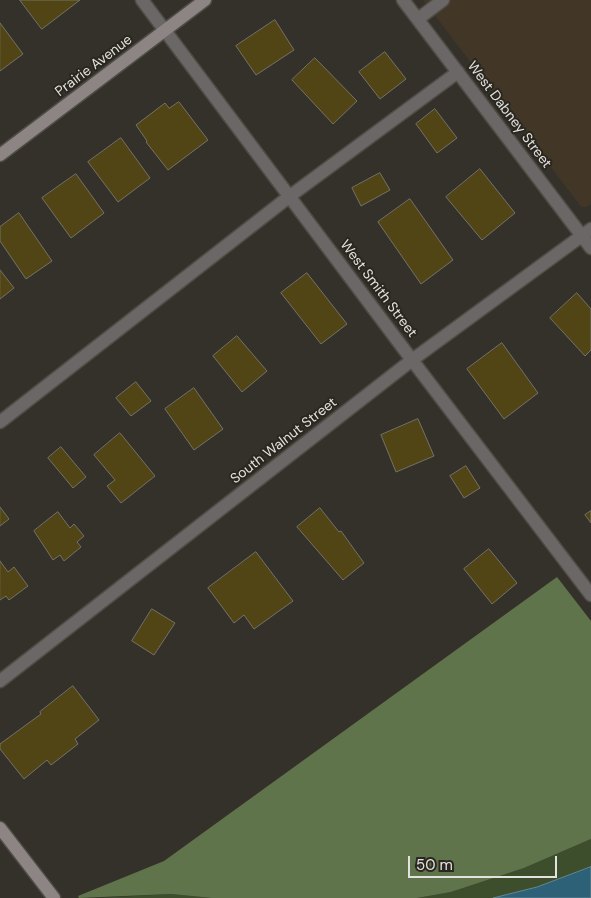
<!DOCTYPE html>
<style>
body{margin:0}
#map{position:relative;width:591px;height:898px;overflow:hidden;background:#34312a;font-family:"DM Sans",sans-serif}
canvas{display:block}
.scale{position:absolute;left:408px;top:856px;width:149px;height:22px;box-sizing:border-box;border:2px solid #e4e2de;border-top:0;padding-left:6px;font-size:15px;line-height:18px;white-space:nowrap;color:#e4e2de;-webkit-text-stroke:4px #2a2720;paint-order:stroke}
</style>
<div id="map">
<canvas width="591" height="898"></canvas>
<div class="scale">50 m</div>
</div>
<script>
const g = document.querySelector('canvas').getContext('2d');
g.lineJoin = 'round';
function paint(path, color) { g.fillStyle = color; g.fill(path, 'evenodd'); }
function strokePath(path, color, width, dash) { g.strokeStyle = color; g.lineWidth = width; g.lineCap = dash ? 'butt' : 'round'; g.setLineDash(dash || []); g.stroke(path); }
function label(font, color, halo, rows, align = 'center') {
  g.font = font + ' "DM Sans",sans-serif'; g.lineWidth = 4; g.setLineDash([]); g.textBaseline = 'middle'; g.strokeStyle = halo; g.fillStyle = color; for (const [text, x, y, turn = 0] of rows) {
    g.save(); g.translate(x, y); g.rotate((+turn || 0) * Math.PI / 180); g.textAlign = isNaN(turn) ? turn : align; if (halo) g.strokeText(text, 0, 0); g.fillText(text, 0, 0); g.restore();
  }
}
const education = new Path2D(`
 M423 0H591V204L587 207H582L579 204Z`);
const green = new Path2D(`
 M591 839V867L537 887 493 898H417L451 892 524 868Z
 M171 894 212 898H97Z`);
const forest = new Path2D(`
 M557 577 591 621V839L524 868 451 892 417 898H212L171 894 79 898 78 896 164 861Z`);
const water = new Path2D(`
 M591 867V898H493L537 887Z`);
const building = new Path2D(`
 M20 0H80L42 29Z
 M275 20 294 50 256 75 236 46Z
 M0 23 23 54 0 71Z
 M385 52 406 79 380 99 359 72Z
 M315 58 357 101 333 124 292 80Z
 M179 102 208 140 168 170 146 142 147 141 136 125 165 103 169 108Z
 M435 109 457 138 437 153 416 124Z
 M121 138 150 178 118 202 88 162Z
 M480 169 515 213 482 240 446 197Z
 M380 173 390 190 361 206 352 188Z
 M76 174 104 213 71 238 42 198Z
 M410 199 453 260 421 284 378 222Z
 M19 213 52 261 26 279 0 241V227Z
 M0 270 14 288 0 299Z
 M307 273 347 324 321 344 281 293Z
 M577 293 591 309V350L585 356 550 318Z
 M237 336 267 371 242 392 213 356Z
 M502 343 538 393 504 419 467 369Z
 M136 382 151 401 131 416 116 398Z
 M194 388 223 429 194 450 165 409Z
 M418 419 434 456 396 472 381 435Z
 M120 433 155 476 121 503 107 486 115 480 94 455Z
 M61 447 86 477 73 488 48 458Z
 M466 466 480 488 464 498 450 476Z
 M0 507 9 519 0 526Z
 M320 508 339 532 341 531 364 563 343 580 297 527Z
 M591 511V523L585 515Z
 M58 512 70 528 74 524 84 536 77 542 81 547 64 561 60 555 53 560 34 531Z
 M489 549 517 583 492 604 464 569Z
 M256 552 293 601 254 629 244 615 234 623 208 588Z
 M0 561 8 572 14 567 28 586 9 600 6 596 0 600Z
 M152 609 175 623 154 655 132 641Z
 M73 686 99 720 75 739 78 744 51 765 47 760 24 779 0 749V744L41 714 40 712Z`);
const lane = new Path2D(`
 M418 19 443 0
 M0 422 290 196 458 72`);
const street = new Path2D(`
 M142 0 412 360 591 595
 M403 0 591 248
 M0 681 412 360 591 229`);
const secondary = new Path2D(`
 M0 155 205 0
 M0 828 54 898`);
const streetNames = [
 ["Prairie Avenue",94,66,-37],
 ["West Dabney Street",509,115,53],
 ["West Smith Street",378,289,53],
 ["South Walnut Street",284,441,-38]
];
paint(education, '#423727');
paint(green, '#3d4e2c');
paint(forest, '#5f744b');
paint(water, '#2d6178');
strokePath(water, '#648897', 1);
paint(building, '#524515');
strokePath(building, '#747269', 1);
strokePath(lane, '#504d47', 15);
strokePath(street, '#504d47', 15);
strokePath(secondary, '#504d47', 15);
strokePath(lane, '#6c6767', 12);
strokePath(street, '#6c6767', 12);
strokePath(secondary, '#8c8584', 12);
label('14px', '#e4e2de', '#2a2720', streetNames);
</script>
